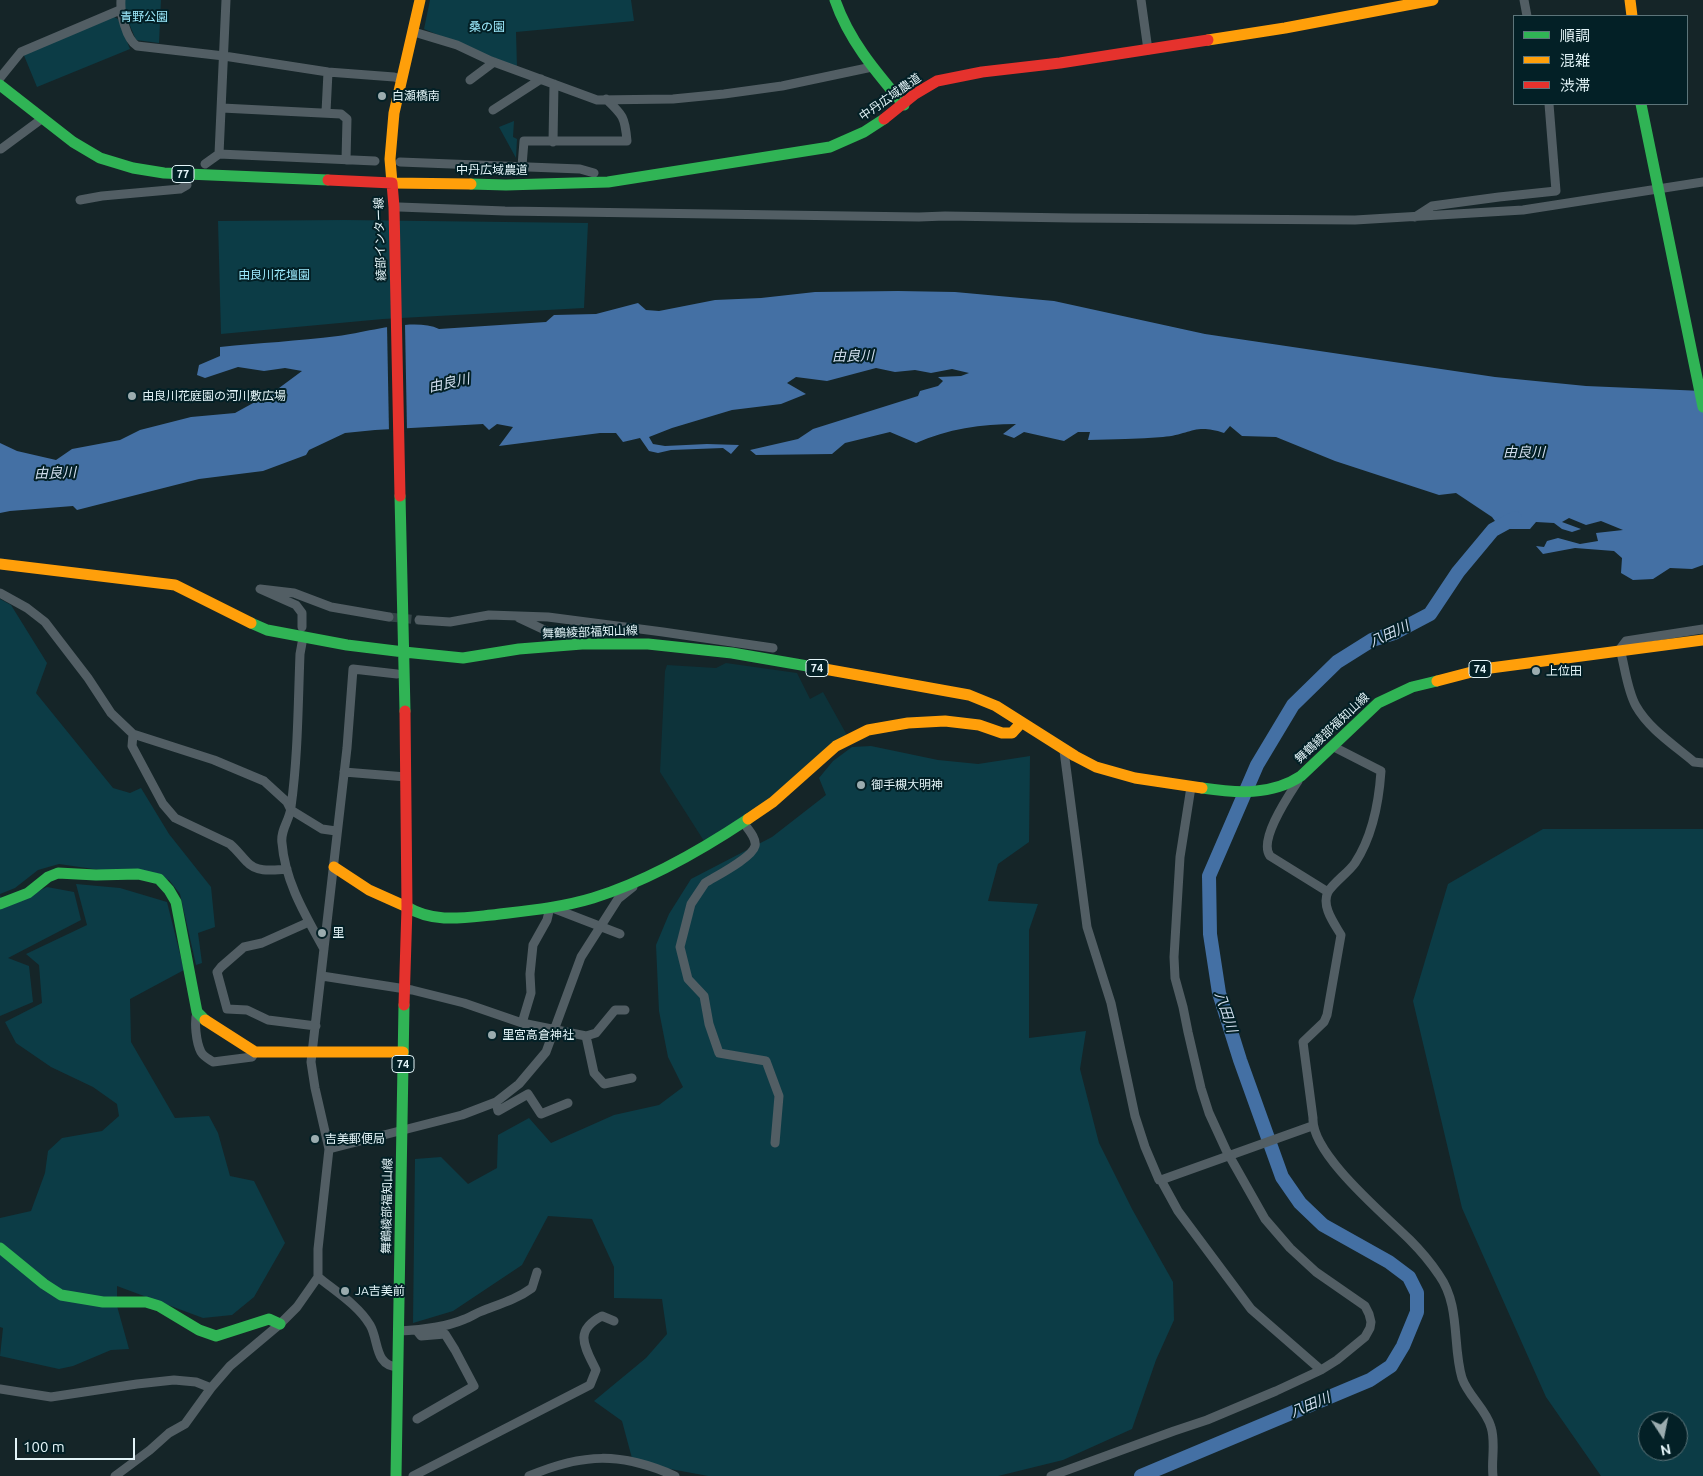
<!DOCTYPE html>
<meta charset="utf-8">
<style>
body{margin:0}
#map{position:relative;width:1703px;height:1476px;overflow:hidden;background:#152528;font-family:Ubuntu,"Noto Sans JP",sans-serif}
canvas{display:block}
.legend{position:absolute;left:1513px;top:15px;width:175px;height:90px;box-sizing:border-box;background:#032026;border:1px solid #5d757a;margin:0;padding:6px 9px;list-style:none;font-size:15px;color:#e3f4f8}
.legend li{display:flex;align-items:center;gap:10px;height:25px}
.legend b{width:25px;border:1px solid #5d757a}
.north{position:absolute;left:1638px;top:1411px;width:50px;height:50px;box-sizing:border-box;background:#032026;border:1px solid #5d757a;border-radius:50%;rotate:169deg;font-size:14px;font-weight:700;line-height:20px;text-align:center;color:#e3f4f8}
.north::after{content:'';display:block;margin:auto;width:18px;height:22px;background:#9bacaf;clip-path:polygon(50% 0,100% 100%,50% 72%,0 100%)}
.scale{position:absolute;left:15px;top:1438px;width:120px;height:22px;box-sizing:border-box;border:2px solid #e3f4f8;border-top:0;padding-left:6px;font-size:15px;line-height:18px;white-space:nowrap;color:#e3f4f8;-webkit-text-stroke:4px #032026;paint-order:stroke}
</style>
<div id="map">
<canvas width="1703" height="1476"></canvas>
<ul class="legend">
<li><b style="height:6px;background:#30b455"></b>順調</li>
<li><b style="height:6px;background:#ff9f0a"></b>混雑</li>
<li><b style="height:6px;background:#e5322d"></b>渋滞</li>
</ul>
<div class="north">N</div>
<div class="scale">100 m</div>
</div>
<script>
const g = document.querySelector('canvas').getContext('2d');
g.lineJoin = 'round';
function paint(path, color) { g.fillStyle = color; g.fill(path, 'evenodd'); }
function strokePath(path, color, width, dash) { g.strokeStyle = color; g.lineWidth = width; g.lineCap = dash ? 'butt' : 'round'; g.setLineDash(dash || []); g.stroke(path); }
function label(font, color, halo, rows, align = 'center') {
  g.font = font + ' Ubuntu,"Noto Sans JP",sans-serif'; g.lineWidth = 4; g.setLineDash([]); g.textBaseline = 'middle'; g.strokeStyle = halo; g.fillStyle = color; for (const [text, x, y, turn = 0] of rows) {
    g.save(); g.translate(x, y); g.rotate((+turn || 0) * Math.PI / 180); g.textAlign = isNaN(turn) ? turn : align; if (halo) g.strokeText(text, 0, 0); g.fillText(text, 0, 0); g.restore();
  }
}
const built = new Path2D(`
 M726 663 797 673 810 699 823 692 848 737 775 797 704 841 660 772 665 671 667 665 716 668Z`);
const green = new Path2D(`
 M124 0H161L159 43 136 40 124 11Z
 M430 0H631L634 21 516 32 517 68 424 29Z
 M112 16 118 19 130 49 37 87 23 53Z
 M514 121 513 137 517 139 516 158 499 127Z
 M344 220 588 223 584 308 383 319 221 334 218 221Z
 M0 599 11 605 47 663 36 693 113 788 130 793 141 788 169 834 211 887 215 927 198 933 202 963 196 965 180 894 169 880 59 864 38 870 15 888 0 894Z
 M871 746 938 760 978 764 1030 756 1029 842 998 864 988 901 1038 904 1029 930V1038L1086 1031 1080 1069 1099 1143 1132 1209 1173 1282 1174 1320 1156 1360 1132 1429 1063 1460 998 1476H708L633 1462 622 1421 594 1401 646 1358 667 1334 662 1299 614 1298V1267L592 1219 548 1216 522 1265 453 1311 413 1323 415 1159 441 1157 468 1184 497 1168 498 1135 529 1118 551 1143 614 1115 659 1105 683 1087 668 1057 659 1011 656 945 669 914 691 879 772 837 826 795 819 778 833 761 852 747Z
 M1543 829H1703V1476H1601L1546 1397 1462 1208 1413 1001 1448 884ZM1648 1421H1678V1451H1648Z
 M76 884 120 888 167 902 184 970 130 999 131 1042 175 1118 209 1116 218 1133 230 1176 254 1181 285 1243 254 1297 232 1315 203 1318 117 1286V1306L129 1349 111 1350 73 1366 59 1369 0 1356 3 1328 0 1327V1218L31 1211 45 1173 48 1151 62 1138 102 1131 119 1116 117 1104 93 1087 51 1067 16 1043 5 1022 42 1003 39 965 26 954 87 925Z
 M47 887 74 892 81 920 8 958 29 966 33 1002 0 1016V895L4 908Z`);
const water = new Path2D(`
 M898 291 955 292 1054 301 1205 334 1495 377 1586 386 1703 391V565L1692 569 1670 568 1653 579 1633 580 1621 573 1622 558 1614 551 1575 548 1543 554 1536 546 1544 547 1547 541 1558 538 1580 544 1598 541 1596 533 1623 530 1601 521 1586 525 1569 518 1562 522 1581 529 1572 532 1562 529 1554 523 1536 522 1530 529H1501L1492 517 1456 493 1439 495 1335 461 1276 437 1242 436 1230 426 1224 433C1194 423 1190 435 1163 437 1138 439 1113 439 1088 440L1090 432H1078L1064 441 1024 432 1014 438 1003 434 1016 424C982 424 947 429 916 443L890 432 845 443 832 454 756 455 750 450 798 439 813 429 918 396 920 391 938 386 943 381 938 377 961 376 969 373 952 369 931 373 915 370 895 372 876 368 827 381 796 377 787 383 806 394 781 404 732 410 672 428 649 437 653 444 665 446 707 444 739 445 731 454 723 448 671 450 658 453 649 451 640 438 623 442 616 433H600L499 446 513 427 497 424 489 430 483 424 375 430 345 433 309 450 306 455 263 471 199 479 77 510 73 506 10 511 0 513V443L17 451 56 460 72 449 120 440 140 430 191 417 235 413 275 391 302 371 285 368 264 371 238 367 205 378 197 375 199 365 220 356V347C259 343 298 341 338 336 366 333 413 317 439 329L546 322 554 315 596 314 638 303 646 310 659 311 715 300 761 298 815 292Z`);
const pier = new Path2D(`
 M405 324 407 431 389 432 387 325Z`);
const river = new Path2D(`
 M1141 1476 1370 1380 1391 1366 1403 1346 1417 1312V1293L1409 1277 1389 1262 1323 1225 1300 1203 1282 1177 1240 1060 1219 993 1210 934 1209 876 1257 765 1293 705 1337 662 1372 640 1394 633 1430 614 1458 572 1493 530 1515 518`);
const streetTunnel = new Path2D(`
 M389 617 419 620`);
const street = new Path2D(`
 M121 0C120 13 126 39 137 46L224 56 328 72 394 77 401 79
 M1141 0 1148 50
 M1524 0 1527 16
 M414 32 457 45 491 61 597 100 673 99 724 94 782 86 872 67
 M0 78 21 52 120 10
 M470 80 494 62
 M222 108 341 114 347 119 346 160
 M493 110 541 79
 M326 112 328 72
 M553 142 554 84
 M0 149H1L43 118
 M219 154 226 0
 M400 162 580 169 594 173
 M205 164 219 154 375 161
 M522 166 524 141H627C625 117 623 115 606 99
 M80 200 102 196 180 189 187 185
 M399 207 505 211 919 217 945 216 1072 218 1355 220 1523 210 1703 182
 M1415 217 1432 206 1499 197 1556 191 1549 104
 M0 593 27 608 45 622 88 678 111 713 133 734 214 760 264 781 287 802 291 810 322 829 336 831
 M519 618 551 633 570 635 582 644
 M419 620 450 622 489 615 548 617 663 632 773 648
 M302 627V613L296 605 260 589 294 593 331 607 389 617
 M1703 629 1626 641 1620 649C1625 667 1627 690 1636 706 1649 729 1674 745 1694 762L1703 763
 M302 643 300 654C298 705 298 756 291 807 290 820 280 830 282 843 285 882 306 916 324 949
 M133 734 132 746 163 804 175 818 230 844C237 850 241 856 247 862 257 873 273 870 287 869
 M1332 746 1381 771C1379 801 1372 837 1355 863 1348 873 1334 882 1328 892 1321 906 1334 923 1341 935L1327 1015 1324 1022 1303 1042 1313 1118C1311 1154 1385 1215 1410 1240 1421 1251 1431 1263 1439 1275 1461 1306 1452 1345 1462 1378 1468 1396 1486 1409 1491 1427 1496 1443 1491 1460 1493 1476
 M1064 751 1087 927 1111 1003 1135 1116 1145 1147 1159 1180H1161L1178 1211 1251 1309 1321 1370
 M344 772 406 777
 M1298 781C1289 795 1258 840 1270 856L1328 892
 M743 822C747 828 757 838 755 846 752 858 716 876 705 883L691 904 680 947 688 979 704 996 709 1024 719 1053 766 1061 779 1096 775 1143
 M309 922 262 943 244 947 221 967 217 972 227 1009 247 1010 268 1020 316 1026
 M322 976 412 990 464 1003 522 1023 586 1036 596 1033 615 1010H625
 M197 1012C194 1022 196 1042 201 1052 204 1057 209 1059 213 1062L252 1057 255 1052
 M522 1023 531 993 530 974 533 945 547 920 550 907 620 934
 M586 1036 594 1073 604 1084 632 1078
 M496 1102 498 1111 528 1094 541 1114 568 1103
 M329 1149 462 1115 496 1102 519 1084 546 1052 581 957 618 899 633 887
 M1161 1180 1312 1126
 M318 1277C335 1291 358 1305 370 1325 379 1340 374 1366 398 1367
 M399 1331C421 1330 444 1328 465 1319 471 1317 476 1313 482 1311 500 1304 517 1299 532 1288L537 1272
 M0 1389 51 1397 137 1384 174 1380 196 1382 211 1388
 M417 1419 474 1386 455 1350 445 1334 421 1336 417 1331
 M115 1476 150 1450 169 1433 185 1424 211 1388 230 1366 280 1324 297 1307 318 1277V1249L329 1149 315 1088 311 1062 347 748 353 669 397 674
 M413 1476 590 1385 596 1370C585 1347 573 1331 602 1316L614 1321
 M529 1476C583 1453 621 1452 675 1476
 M1051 1476 1174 1431 1207 1420 1276 1391 1321 1370 1337 1360 1365 1337 1370 1328 1371 1322 1369 1314 1365 1306 1316 1272 1290 1248 1265 1219 1226 1150 1209 1113 1201 1088 1188 1032 1183 1007 1175 978 1174 957 1180 857 1191 787`);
const fast = new Path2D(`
 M835 0C849 41 877 73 904 105
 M0 85 73 142 100 158 133 168 164 173 328 180
 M1641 104 1703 407
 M471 184 506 185 608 182 830 147 864 132 884 119
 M400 496 405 711
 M251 623 267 630 347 645 404 652
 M404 652 463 658 519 649 582 644H648L732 653 819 668
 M1202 788C1236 793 1271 796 1301 776L1378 703 1412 687 1437 681
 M0 904 28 893 48 877 58 873 96 875 138 874 159 879 169 890 176 902 197 1012 205 1020
 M407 907C433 923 462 918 492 915 525 911 560 908 593 898 648 881 700 851 748 819
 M0 1248 44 1284 61 1295 103 1302H146L159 1306 199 1330 216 1336 269 1319 280 1324
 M396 1476 404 1005`);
const slow = new Path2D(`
 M420 0 394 113 390 159 392 183 471 184
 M1630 0 1632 16
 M1208 40 1285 28 1433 0
 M0 564 175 585 251 623
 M819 668 969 695 996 706 1075 756 1096 767 1135 778 1202 788
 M1437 681 1483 669 1703 640
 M748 819 773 802 836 746 868 730 908 723 945 721 979 725 1002 733H1012L1021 723
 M334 867 369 890 407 907
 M205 1020 255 1052H403`);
const jam = new Path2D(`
 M884 119 915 94 937 81 982 72 1060 63 1208 40
 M328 180 392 183 394 207 400 496
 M404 1005 407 907 405 711`);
const markers = [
 [382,96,5,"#9bacaf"],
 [132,396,5,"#9bacaf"],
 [1536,671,5,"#9bacaf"],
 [861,785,5,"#9bacaf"],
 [322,933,5,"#9bacaf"],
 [492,1035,5,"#9bacaf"],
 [315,1139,5,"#9bacaf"],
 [345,1291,5,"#9bacaf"]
];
const shields = [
 [183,174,22],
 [817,668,22],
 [1480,669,22],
 [403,1064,22]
];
const shieldNames = [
 ["77",183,174],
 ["74",817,668],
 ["74",1480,669],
 ["74",403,1064]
];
const parkNames = [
 ["青野公園",144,17],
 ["桑の園",487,27],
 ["由良川花壇園",274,275]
];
const poiNames = [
 ["白瀬橋南",392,96],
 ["由良川花庭園の河川敷広場",142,396],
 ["上位田",1546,671],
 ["御手槻大明神",871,785],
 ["里",332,933],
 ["里宮高倉神社",502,1035],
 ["吉美郵便局",325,1139],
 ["JA吉美前",355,1291]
];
const streetNames = [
 ["中丹広域農道",890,97,-35],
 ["中丹広域農道",492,170],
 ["綾部インター線",380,239,-92],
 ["舞鶴綾部福知山線",590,632,-2],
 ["舞鶴綾部福知山線",1332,728,-43],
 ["舞鶴綾部福知山線",387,1206,-89]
];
const waterNames = [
 ["由良川",853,356,-1],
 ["由良川",449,383,-12],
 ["由良川",1524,452],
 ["由良川",55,473,-2],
 ["八田川",1389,634,-25],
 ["八田川",1226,1012,72],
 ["八田川",1310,1405,-23]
];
paint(built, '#0d333a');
paint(green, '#0c3c46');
paint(water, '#4470a4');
paint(pier, '#152528');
strokePath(river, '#4470a4', 14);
strokePath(streetTunnel, '#344447', 9, [9, 4.5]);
strokePath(street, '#525e64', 9);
strokePath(fast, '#30b455', 11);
strokePath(slow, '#ff9f0a', 11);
strokePath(jam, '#e5322d', 11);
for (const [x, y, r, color] of markers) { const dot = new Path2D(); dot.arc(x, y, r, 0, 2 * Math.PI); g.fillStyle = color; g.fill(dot); strokePath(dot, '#032026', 2); }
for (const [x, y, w] of shields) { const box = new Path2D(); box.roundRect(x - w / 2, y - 8.5, w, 17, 4); g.fillStyle = '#032026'; g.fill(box); strokePath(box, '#e3f4f8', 1); }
label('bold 11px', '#e3f4f8', null, shieldNames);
label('12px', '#9deafc', '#032026', parkNames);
label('12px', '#e3f4f8', '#032026', poiNames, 'left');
label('12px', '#e3f4f8', '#032026', streetNames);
label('italic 14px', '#d1deee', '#032026', waterNames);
</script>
